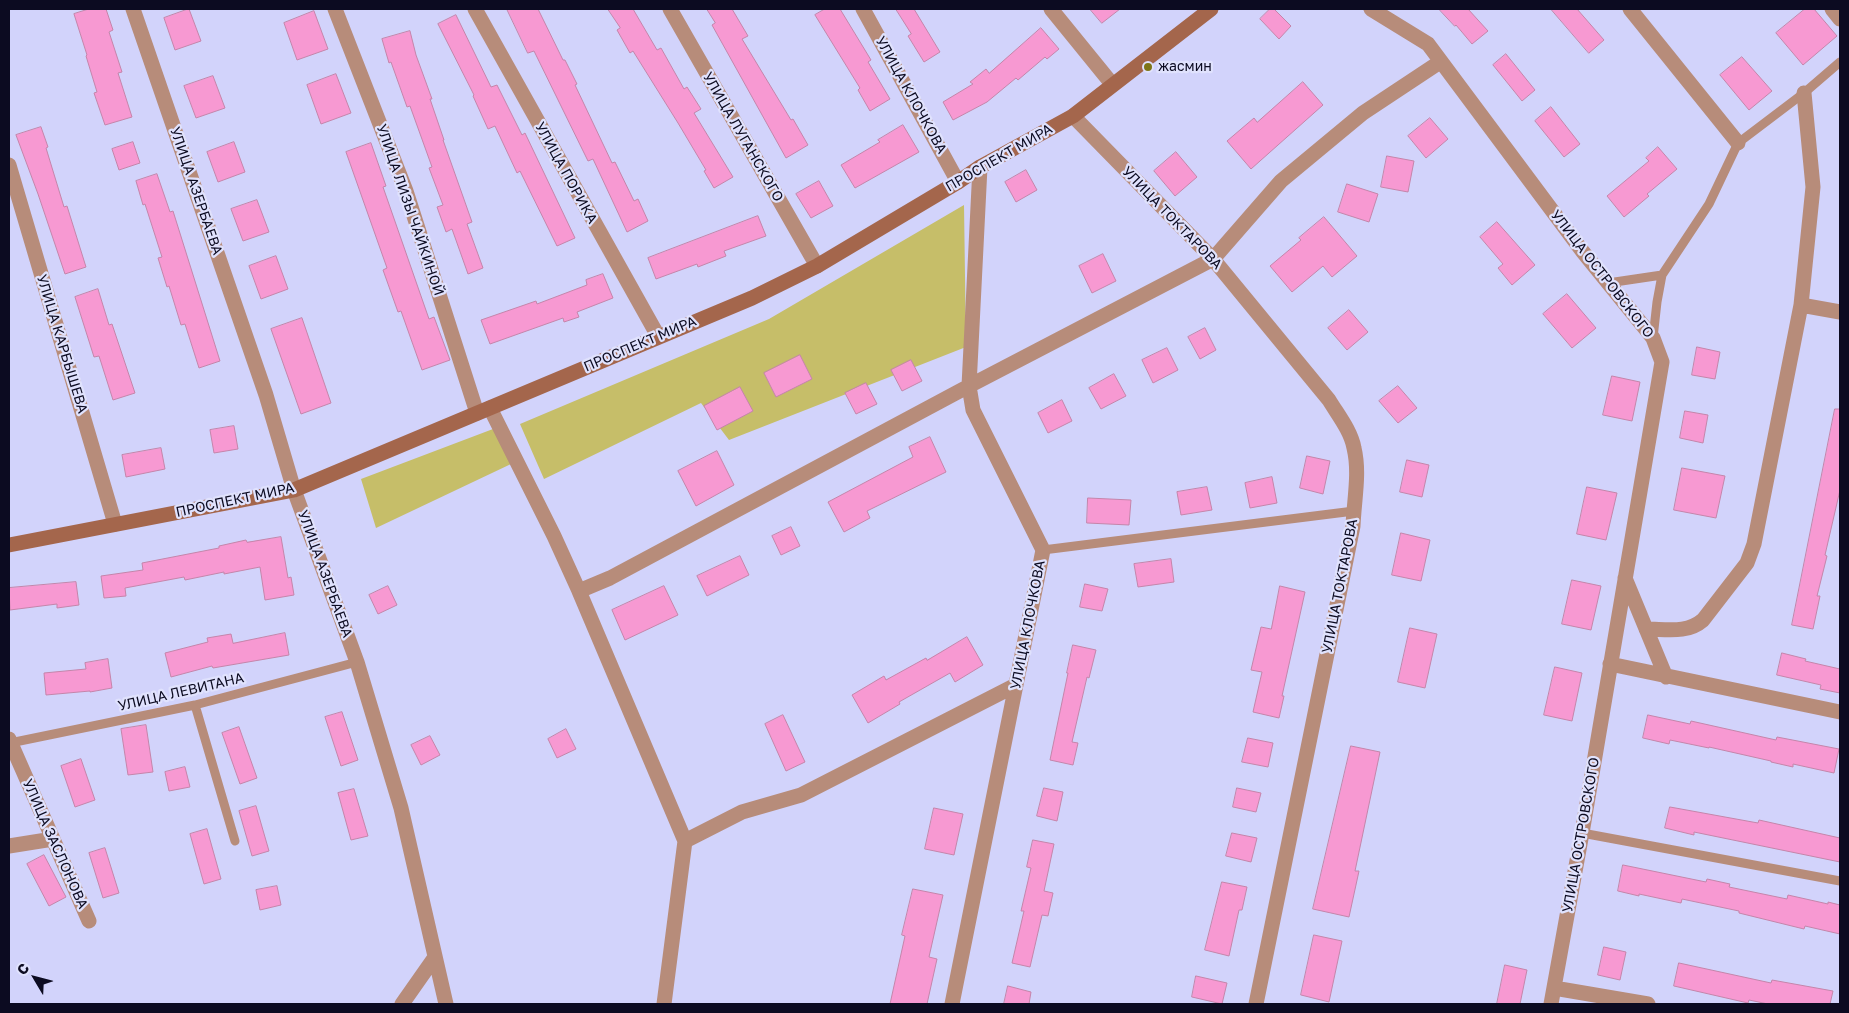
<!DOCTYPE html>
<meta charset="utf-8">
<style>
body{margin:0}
#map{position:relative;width:1849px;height:1013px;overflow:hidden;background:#d2d3fb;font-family:"Golos Text",sans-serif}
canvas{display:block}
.frame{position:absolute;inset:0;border:10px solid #0c0b21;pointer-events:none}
.north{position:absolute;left:10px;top:953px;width:50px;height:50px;-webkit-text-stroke:4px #e0e2fd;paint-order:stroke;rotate:307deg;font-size:14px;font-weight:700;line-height:20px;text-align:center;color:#0c0b21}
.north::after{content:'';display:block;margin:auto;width:18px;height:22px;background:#0c0b21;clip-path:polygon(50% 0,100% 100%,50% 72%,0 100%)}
</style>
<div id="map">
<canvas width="1849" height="1013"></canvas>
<div class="frame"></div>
<div class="north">С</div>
</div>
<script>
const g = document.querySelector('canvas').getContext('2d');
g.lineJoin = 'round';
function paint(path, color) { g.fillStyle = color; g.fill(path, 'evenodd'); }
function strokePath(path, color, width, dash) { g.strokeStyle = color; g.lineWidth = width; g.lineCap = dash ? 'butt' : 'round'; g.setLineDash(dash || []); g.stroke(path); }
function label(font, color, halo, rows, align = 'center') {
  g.font = font + ' "Golos Text",sans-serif'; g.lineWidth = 4.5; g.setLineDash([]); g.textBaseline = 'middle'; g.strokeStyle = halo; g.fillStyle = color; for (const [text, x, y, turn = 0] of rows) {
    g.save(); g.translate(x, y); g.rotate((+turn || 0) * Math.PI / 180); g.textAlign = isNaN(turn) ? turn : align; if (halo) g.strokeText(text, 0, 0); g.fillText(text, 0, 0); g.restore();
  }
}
const green = new Path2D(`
 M964 205 966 347 729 440 701 403 544 479 520 424 769 319Z
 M493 429 511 464 376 528 361 479Z`);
const building = new Path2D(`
 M89 9H106L113 30 109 32 122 72 118 73 132 117 105 125 94 93 97 92 86 56 87 55 74 14Z
 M189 9 201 41 175 50 164 18Z
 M507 9H538L563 60H565L577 84 575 85 612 163 615 162 634 201 638 199 648 221 627 232 593 159 588 161 534 51 528 53Z
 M608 9H633L657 50 661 48 684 89 687 87 701 109 694 113 733 177 714 188 704 171 706 170 678 123 633 51 630 53 617 30 620 28Z
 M707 9H732L748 36 742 39 791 120 793 119 808 145 786 158 712 25 715 23Z
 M825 9H840L871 60 868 62 890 99 870 111 858 90 860 88 815 15Z
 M896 9H914L940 52 924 62 908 36 911 34Z
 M1090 9H1120L1102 23Z
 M1270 9H1274L1291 26 1279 39 1260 19Z
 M1439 9H1468L1488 31 1472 44 1456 25 1455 26Z
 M1551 9H1577L1604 40 1589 53Z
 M1805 9H1814L1837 36 1803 65 1776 33Z
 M314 11 328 49 297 60 284 23Z
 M456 15 491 87 497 85 522 135 525 133 575 238 557 246 520 171 517 173 495 126 488 129 473 96 474 95 438 24Z
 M1041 28 1059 49 1047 59 1045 57 1018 80 1016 78 987 102 953 120 943 102 973 84 970 82 986 69 989 73Z
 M410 31 416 55 432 99H430L444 140H443L472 222 467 224 483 268 468 274 452 229 446 232 437 207 443 205 429 168 432 167 410 106 407 107 391 62 389 63 382 39Z
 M1506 54 1535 90 1522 101 1493 65Z
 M1742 57 1772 91 1749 110 1720 75Z
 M336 74 351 113 321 124 307 85Z
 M213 76 225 108 196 118 184 86Z
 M1303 82 1323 105 1251 169 1227 141 1254 118 1257 122Z
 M1551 107 1580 144 1564 157 1535 121Z
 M1430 118 1448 139 1426 158 1408 136Z
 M903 125 919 152 855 188 841 165 880 142 878 140Z
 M41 127 48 147 46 148 64 207 67 206 86 267 65 274 38 194 16 135Z
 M133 142 140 163 119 170 112 149Z
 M234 142 245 172 218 182 207 152Z
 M371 143 386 186 383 187 429 319 434 317 450 360 422 370 401 311 398 312 383 270 387 268 346 152Z
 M1658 147 1677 169 1647 194 1649 196 1624 217 1607 196 1649 161 1646 158Z
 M1176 152 1197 177 1175 196 1154 171Z
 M1387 156 1414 161 1408 192 1381 187Z
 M1026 170 1037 190 1016 202 1005 182Z
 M157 174 170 212 173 211 220 361 199 368 185 324 181 325 169 286 167 287 158 258 162 257 145 204 143 205 136 181Z
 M819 181 833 206 811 218 796 194Z
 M1347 184 1378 194 1369 222 1338 212Z
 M257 200 269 232 243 241 231 209Z
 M758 216 766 236 724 251 726 256 698 267 697 264 656 279 648 258Z
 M1324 217 1357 256 1332 277 1323 266 1292 292 1270 266 1301 240 1299 238Z
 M1497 222 1535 265 1512 285 1498 268 1503 264 1480 237Z
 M1103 254 1116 281 1092 293 1079 266Z
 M276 256 288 289 261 299 249 266Z
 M603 274 613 298 577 312 579 317 564 322 563 318 490 344 481 320 536 301 537 304 587 285 586 280Z
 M98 289 109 325 112 324 135 393 113 400 99 356 94 357 75 297Z
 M1567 294 1596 328 1572 348 1543 314Z
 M1349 310 1368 332 1347 350 1328 328Z
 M302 318 331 403 301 414 271 329Z
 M1205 328 1216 350 1200 359 1188 337Z
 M1697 347 1720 352 1715 379 1692 375Z
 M1167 348 1178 370 1153 383 1142 360Z
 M800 355 812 379 776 397 764 373Z
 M911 360 922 381 902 391 891 370Z
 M1114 374 1126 396 1101 409 1089 388Z
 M1612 376 1640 382 1632 421 1603 415Z
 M866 383 877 404 856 414 845 393Z
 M1398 386 1417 408 1398 423 1379 401Z
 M740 387 753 411 717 430 704 406Z
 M1062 400 1072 421 1048 433 1038 413Z
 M1835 409H1840V490L1825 555 1827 556 1817 596H1820L1813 629 1792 625Z
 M1685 411 1708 415 1703 443 1680 438Z
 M234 426 238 449 214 453 210 430Z
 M930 437 946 472 867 511 870 518 844 532 828 502 913 457 909 447Z
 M161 448 165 469 126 477 122 455Z
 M717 451 734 485 696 506 678 471Z
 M1307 456 1330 461 1323 494 1300 488Z
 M1407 460 1429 465 1422 497 1400 492Z
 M1682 468 1725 476 1716 518 1674 510Z
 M1272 477 1277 503 1250 508 1245 483Z
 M1207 487 1212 510 1181 515 1177 492Z
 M1587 487 1617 493 1606 540 1577 534Z
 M1088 498 1131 500 1129 525 1087 523Z
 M791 527 800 546 781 555 772 536Z
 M1401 533 1430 540 1421 581 1392 575Z
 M281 537 288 578 291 577 294 595 265 600 260 567 224 574V572L185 580 184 577 125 588 126 596 104 598 101 576 143 570 142 563 219 548V546L246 540 247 542Z
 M740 556 749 575 707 596 697 576Z
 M1171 559 1174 582 1138 587 1134 564Z
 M1572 580 1601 586 1591 630 1562 624Z
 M76 582 79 605 57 608V604L10 610 9 588Z
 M1085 584 1108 589 1102 611 1080 607Z
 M388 586 397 605 378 614 369 595Z
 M664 586 678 615 625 640 612 610Z
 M1280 586 1305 592 1282 696H1284L1279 718 1253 712 1262 672 1251 670 1261 627 1271 629Z
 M1410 628 1437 634 1425 688 1398 682Z
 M285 633 289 655 213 668 212 666 171 677 165 653 208 642 207 638 231 634 233 643Z
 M967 637 983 665 955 682 950 673 899 702 900 704 868 723 852 695 884 676 886 680 926 658 927 660Z
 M1073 645 1096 650 1089 678 1087 677 1072 742 1078 743 1073 765 1050 760 1068 673H1067Z
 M1782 653 1806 659 1805 661 1840 669V693L1820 689 1821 685 1777 675Z
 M108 659 112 688 90 692V691L46 695 44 673 86 669 85 663Z
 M1555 667 1582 673 1572 721 1544 715Z
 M342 712 358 760 341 766 325 717Z
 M783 715 805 762 786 771 765 724Z
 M1648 715 1690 724 1691 721 1776 740 1777 737 1839 749 1834 773 1793 764V767L1771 762V761L1709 747V748L1670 740 1669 744 1643 738Z
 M146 725 153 772 128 775 121 729Z
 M239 727 257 778 240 784 222 733Z
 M566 729 576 749 557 758 548 739Z
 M430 736 440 755 421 765 411 745Z
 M1248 738 1273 743 1268 767 1242 762Z
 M1351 746 1380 752 1355 871H1359L1349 917 1313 909Z
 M81 759 95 800 75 807 61 766Z
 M185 767 190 787 169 791 165 772Z
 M1044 788 1063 792 1057 821 1037 816Z
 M1237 788 1261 793 1256 812 1233 807Z
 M354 789 368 836 351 840 338 793Z
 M256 806 269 851 252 856 239 811Z
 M1670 807 1758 823 1759 820 1840 838V862L1694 832V835L1665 828Z
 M934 808 963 814 954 855 925 849Z
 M207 829 221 879 204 884 190 834Z
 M1232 833 1257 838 1251 862 1226 856Z
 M1033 840 1054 844 1044 891 1053 893 1048 916 1042 915 1030 967 1012 963 1024 911H1021L1031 868 1027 867Z
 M105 848 119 893 103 898 89 853Z
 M44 855 66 897 49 906 27 864Z
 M1623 865 1706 882 1707 879 1730 884 1729 887 1787 899 1788 895 1828 904V902L1840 905V934L1805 926 1804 929 1739 913V911L1682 899 1681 903 1639 894V896L1618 891Z
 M1222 882 1247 887 1242 910H1239L1229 956 1205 950Z
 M277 886 281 905 260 910 256 890Z
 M913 889 943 895 929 957 937 959 927 1004H890L905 936 902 935Z
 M1314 935 1342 941 1329 1002 1301 995Z
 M1604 947 1626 952 1620 980 1598 975Z
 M1679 963 1771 983 1772 980 1833 991 1830 1004H1768L1749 1000 1748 1003 1674 986Z
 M1505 965 1527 970 1520 1004H1497Z
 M1196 976 1227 983 1222 1004 1192 997Z
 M1008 986 1031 992 1029 1004H1004Z`);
const service = new Path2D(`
 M1608 283 1662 275
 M1653 338 1657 302 1662 275 1709 204 1738 143 1804 93 1840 62
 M1043 550 1354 511
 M195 705 235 841
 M10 743 195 705 357 662
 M1582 833 1840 881`);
const minor = new Path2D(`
 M133 9 266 395 294 490 357 662 401 808 446 1004
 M335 9 406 191 477 413
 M475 9 658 336
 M670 9 817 266
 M863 9 958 182
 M1051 9 1112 84
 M1371 9 1428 44 1583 252 1653 338 1662 362 1582 833 1551 1004
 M1630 9 1738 143
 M1832 9 1840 19
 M1073 116 1213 259 1329 400C1338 415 1351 431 1354 448 1360 473 1354 500 1353 526L1256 1004
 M9 165 115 524
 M1801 305 1840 312
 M490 408 554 536 579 591 610 578 969 386 1213 259 1281 181 1363 113 1440 62
 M1625 578 1666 677
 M579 591 685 841 664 1004
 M1646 629C1666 629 1687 634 1703 620L1747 563 1754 544 1801 305 1813 187 1804 93
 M1610 664 1840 712
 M9 739 89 921
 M685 841 742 812 801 795 1016 685
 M9 846 53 839
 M1554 988 1648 1004
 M402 1004 435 957
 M952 1004 1043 550 973 410 969 386 980 167`);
const secondary = new Path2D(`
 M9 545 294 490 752 298 817 266 958 182 980 167 1073 116 1211 9`);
const markers = [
 [1148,67,5,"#7e7518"]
];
const poiNames = [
 ["жасмин",1158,67]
];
const streetNames = [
 ["УЛИЦА КЛОЧКОВА",911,95,61],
 ["УЛИЦА ЛУГАНСКОГО",743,137,60],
 ["ПРОСПЕКТ МИРА",999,158,-30],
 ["УЛИЦА ПОРИКА",566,173,61],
 ["УЛИЦА АЗЕРБАЕВА",196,191,71],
 ["УЛИЦА ЛИЗЫ ЧАЙКИНОЙ",410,210,71],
 ["УЛИЦА ТОКТАРОВА",1172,218,46],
 ["УЛИЦА ОСТРОВСКОГО",1602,274,52],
 ["УЛИЦА КАРБЫШЕВА",62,344,73],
 ["ПРОСПЕКТ МИРА",640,344,-23],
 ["ПРОСПЕКТ МИРА",235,500,-12],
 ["УЛИЦА АЗЕРБАЕВА",325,574,70],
 ["УЛИЦА ТОКТАРОВА",1340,586,-79],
 ["УЛИЦА КЛОЧКОВА",1028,625,-79],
 ["УЛИЦА ЛЕВИТАНА",181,692,-13],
 ["УЛИЦА ОСТРОВСКОГО",1581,835,-80],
 ["УЛИЦА ЗАСЛОНОВА",55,844,66]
];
paint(green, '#c6be69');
paint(building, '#f799d2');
strokePath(building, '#c485aa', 1);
strokePath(service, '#b78c7a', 9);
strokePath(minor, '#b78c7a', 15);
strokePath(secondary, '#a4664c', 15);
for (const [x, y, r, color] of markers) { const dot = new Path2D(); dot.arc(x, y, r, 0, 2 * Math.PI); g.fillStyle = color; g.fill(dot); strokePath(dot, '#e0e2fd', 2); }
label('14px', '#0c0b21', '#e0e2fd', poiNames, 'left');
label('14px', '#0c0b21', '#e0e2fd', streetNames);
</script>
